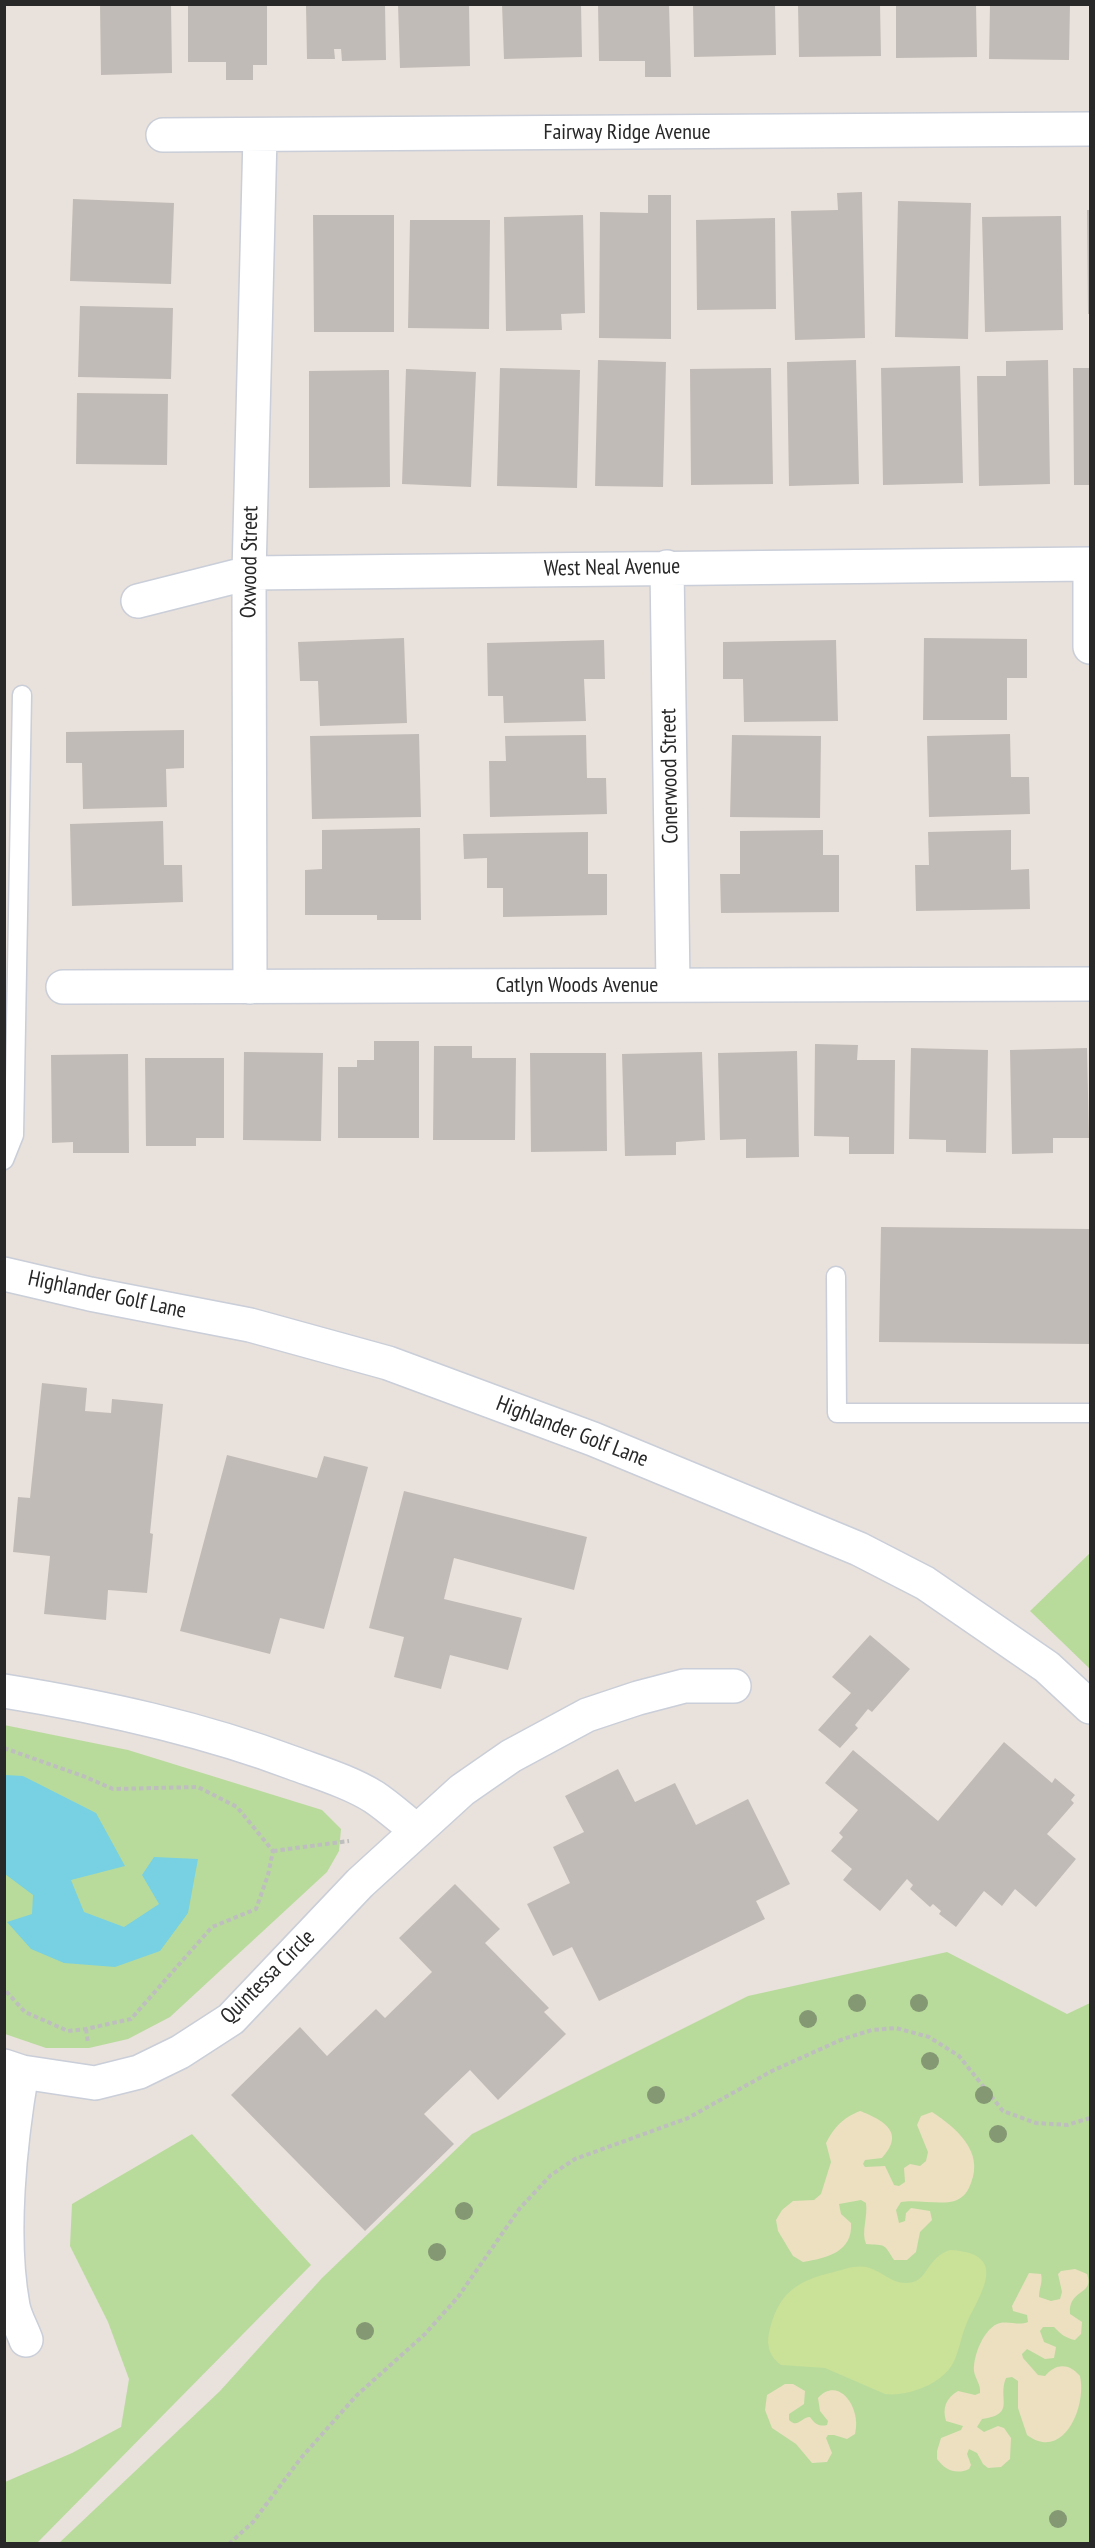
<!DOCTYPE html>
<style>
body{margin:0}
#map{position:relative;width:1095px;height:2548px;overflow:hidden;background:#e9e1db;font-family:"PT Sans Narrow",sans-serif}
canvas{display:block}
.frame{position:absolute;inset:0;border:6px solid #282828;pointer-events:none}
</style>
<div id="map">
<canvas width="1095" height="2548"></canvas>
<div class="frame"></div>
</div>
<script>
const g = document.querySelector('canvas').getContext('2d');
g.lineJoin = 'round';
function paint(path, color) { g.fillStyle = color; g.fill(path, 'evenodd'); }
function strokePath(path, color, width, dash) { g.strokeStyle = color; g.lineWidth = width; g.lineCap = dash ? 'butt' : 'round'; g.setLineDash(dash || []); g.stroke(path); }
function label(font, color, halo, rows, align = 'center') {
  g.font = font + ' "PT Sans Narrow",sans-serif'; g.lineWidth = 5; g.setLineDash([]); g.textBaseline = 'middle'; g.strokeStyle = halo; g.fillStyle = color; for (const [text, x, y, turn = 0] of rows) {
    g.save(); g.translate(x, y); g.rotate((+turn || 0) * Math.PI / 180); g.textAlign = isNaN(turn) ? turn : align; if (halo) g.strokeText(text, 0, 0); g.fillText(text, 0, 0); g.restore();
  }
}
const green = new Path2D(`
 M1090 1553V1669L1030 1611Z
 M4 1725 128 1750 322 1810 341 1829 339 1851 327 1872 170 2017 128 2039 89 2048H46L5 2034Z
 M947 1952 1067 2014 1090 2003V2543L58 2544 220 2391 322 2278 472 2134 748 1996Z
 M192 2134 311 2265 37 2543H5V2482L72 2453 121 2427 129 2379 108 2322 70 2246 72 2204Z`);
const sand = new Path2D(`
 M860 2111C883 2120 906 2132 882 2158L865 2160 863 2164 865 2167 885 2166 894 2185 899 2186 905 2182 904 2168 910 2164 920 2166 926 2161 928 2152 917 2125 921 2116 932 2112C956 2128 984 2151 971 2183 968 2191 965 2196 957 2200 944 2206 917 2199 901 2202L896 2210 899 2223 905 2221 906 2213 911 2208 930 2211 932 2220 920 2232 916 2252 907 2260H894C883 2242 886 2246 866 2244 861 2232 868 2217 866 2203L861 2200 839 2204 841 2214 851 2223C853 2252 827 2258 803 2262L793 2256 778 2231 776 2220 782 2210 793 2201 814 2200 821 2194 831 2162 826 2143C835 2126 843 2118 860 2111Z
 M1075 2269 1087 2274C1095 2296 1068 2288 1070 2314L1082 2322 1081 2334 1075 2340C1065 2338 1061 2334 1054 2327H1043L1040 2331 1044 2342 1056 2347 1054 2358 1045 2359 1027 2349 1022 2354 1023 2358 1038 2375 1045 2376C1056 2363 1069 2363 1080 2376 1087 2407 1063 2462 1027 2435L1018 2408V2381L1012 2377 1006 2378C997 2399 1017 2414 982 2419L977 2427 984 2432 998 2426 1004 2428 1011 2438 1010 2459 1001 2467 988 2468 983 2464 977 2453 969 2449 967 2454 971 2465 969 2469C956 2475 945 2470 937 2459V2451L941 2438 961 2430 963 2426 946 2421C942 2408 946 2398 958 2391L975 2395 980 2393C981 2384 975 2379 974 2371 973 2356 984 2327 1000 2323 1010 2321 1019 2326 1028 2322L1027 2315 1013 2311 1012 2306 1029 2273 1041 2274C1043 2283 1039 2288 1039 2297L1051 2301 1060 2299 1062 2292 1058 2274 1061 2271Z
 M785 2384H793L805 2391 804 2404 789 2414V2420C798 2429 801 2417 810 2417 815 2424 819 2427 827 2425L828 2421 820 2411 818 2398C839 2375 862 2409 855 2434L847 2439 834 2435H828L826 2438 832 2453 827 2462 812 2463 796 2444 772 2428 765 2410 767 2395Z`);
const pitch = new Path2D(`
 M950 2250C1006 2253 985 2287 968 2320 962 2333 960 2347 955 2359 946 2383 908 2397 885 2394L825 2368 781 2365C770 2358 766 2345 769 2333 778 2293 796 2281 834 2272 845 2269 855 2265 866 2267 884 2271 893 2287 913 2282 927 2279 928 2257 950 2250Z`);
const water = new Path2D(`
 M5 1775 23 1776 96 1813 125 1866 71 1880 84 1912 124 1927 159 1904 142 1875 154 1857 198 1859 188 1913 160 1951 115 1967 64 1963 31 1949 7 1922 32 1914 33 1895 5 1874Z`);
const building = new Path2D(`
 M100 4H171L172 73 101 75Z
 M398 4H469L470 66 400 68Z
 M502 4H581L582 57 504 59Z
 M598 4H669L671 77H645V61H599Z
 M896 4H976L977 57 896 58Z
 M990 4H1070L1069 60 989 59Z
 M188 5H267V65H253V80H226V62H188Z
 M306 5H385L386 60 342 61 341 49H334L335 59H307Z
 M693 5H775L776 55 694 57Z
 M798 5H880L881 56 799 57Z
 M862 192 865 338 795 340 791 211 838 210 837 193Z
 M648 195H671V339L599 338 600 212 648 213Z
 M73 199 174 203 171 284 70 281Z
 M898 201 971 203 968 339 895 337Z
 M1087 210H1090V314H1088Z
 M313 215H394V332H314Z
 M583 215 585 313 561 314 562 330 506 331 504 217Z
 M1061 216 1063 330 985 332 982 217Z
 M775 218 776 309 697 310 696 220Z
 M410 220H490L489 329 408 328Z
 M80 306 173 308 171 379 78 377Z
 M598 360 666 362 663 487 595 486Z
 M856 360 859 484 789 486 787 362Z
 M1048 360 1050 484 979 486 977 376H1006V361Z
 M960 366 963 483 883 485 881 368Z
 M500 368 580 370 577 488 497 486Z
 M771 368 773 484 691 485 690 369Z
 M1073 368H1090V485H1074Z
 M406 369 476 372 471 487 402 484Z
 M389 370 390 487 309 488V371Z
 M77 393 168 394 167 465 76 464Z
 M404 638 407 723 320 726 318 681H300L298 642Z
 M924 638 1027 639V678H1007V720H923Z
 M604 640 605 679H584L586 721 504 723 503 696H488L487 643Z
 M836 640 838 721 744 722 743 679H723V642Z
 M184 730V768L166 769 167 807 83 809 82 763H66V732Z
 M419 734 421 817 312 819 310 736Z
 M1010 734 1011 777H1029L1030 814 929 817 927 736Z
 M586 735 587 778H606L607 814 490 817 489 761H506L505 736Z
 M732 735 821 736 820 818 730 817Z
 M163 821 164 865H182L183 902 72 906 70 824Z
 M420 828 421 920H377V915H305V870L322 869V830Z
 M823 830V855H839V912L721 913 720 874H740V831Z
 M1011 830V870L1029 869 1030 909 916 911 915 865H929L928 832Z
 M588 832V874H607V915L503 917V888H487V858L464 859 463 834Z
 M374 1041H419V1138H338V1067H357V1060H374Z
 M815 1044 858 1045 857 1060H895L894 1154H849V1137L814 1136Z
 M434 1046H472V1058H516L515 1140H433Z
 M911 1048 988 1050 986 1153 946 1152V1140L909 1139Z
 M1087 1048 1089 1138H1053V1153L1012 1154 1010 1050Z
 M797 1051 799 1157 746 1158V1139L720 1140 718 1053Z
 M244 1052 323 1053 321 1141 243 1140Z
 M702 1052 705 1140 676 1142V1155L625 1156 622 1054Z
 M530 1053H606L607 1151 531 1152Z
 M128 1054 129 1153H73V1142L52 1143 51 1055Z
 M145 1058H224V1138H196V1146H146Z
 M881 1227 1090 1229V1344L879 1342Z
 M42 1383 87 1388 85 1411 111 1413 112 1399 163 1404 150 1533 153 1534 147 1593 108 1590 106 1620 44 1614 50 1556 13 1552 18 1497 30 1498Z
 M227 1455 317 1478 324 1456 368 1467 324 1629 280 1618 270 1654 180 1631Z
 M404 1491 587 1537 574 1590 454 1558 444 1599 522 1618 508 1670 450 1655 441 1689 394 1677 404 1637 369 1628Z
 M870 1635 910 1669 872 1712 868 1709 855 1725 858 1728 840 1748 818 1730 851 1693 832 1677Z
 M1004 1742 1052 1783 1055 1778 1075 1795 1071 1800 1074 1803 1047 1834 1076 1859 1036 1907 1015 1889 1002 1906 984 1891 956 1927 939 1914 941 1911 933 1904 930 1907 910 1889 913 1885 907 1879 880 1911 843 1880 852 1869 831 1851 843 1837 839 1833 858 1810 825 1783 853 1750 938 1821Z
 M618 1769 635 1802 675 1783 696 1825 748 1799 790 1884 756 1901 765 1919 599 2001 572 1947 553 1956 527 1904 570 1883 553 1847 584 1832 565 1796Z
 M455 1884 500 1929 485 1943 549 2008 544 2012 566 2034 498 2100 470 2070 424 2114 454 2144 365 2231 231 2095 300 2027 327 2056 376 2009 385 2018 432 1972 399 1938Z`);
const path = new Path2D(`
 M4 1748 83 1776 113 1789 198 1787 237 1807 273 1851 268 1875 256 1909 212 1927 131 2019 86 2029 68 2031 25 2012 4 1989
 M273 1851 349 1841
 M86 2029 88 2043
 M229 2544 253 2522 301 2458 356 2396 425 2334 458 2297 520 2208 551 2175 575 2159 688 2118 772 2071 843 2039 872 2030 896 2028 929 2037 959 2056 1003 2111 1036 2123 1067 2125 1090 2118`);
const service = new Path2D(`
 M4 1160 14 1135 22 695
 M836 1276 837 1413H1090`);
const minor = new Path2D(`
 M163 135 1090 129
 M1090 564V647
 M667 567 673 985
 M138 601 249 573 1090 564
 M63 987 1090 984
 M250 987 249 573 260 136
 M4 1274 90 1294 250 1325 388 1363 593 1439 859 1549 925 1583 1047 1667 1090 1707
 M4 1691C103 1707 200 1728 293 1763 320 1773 350 1782 374 1797 389 1807 403 1820 417 1831
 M4 2066 22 2072 95 2083 139 2072 180 2052 231 2019 360 1883 462 1790 511 1756 587 1715 638 1698 684 1686H734
 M22 2072C10 2142 0 2236 13 2306 15 2317 22 2329 26 2340`);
const trees = [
 [857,2003],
 [919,2003],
 [808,2019],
 [930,2061],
 [656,2095],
 [984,2095],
 [998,2134],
 [464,2211],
 [437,2252],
 [365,2331],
 [1058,2519]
];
const streetNames = [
 ["Fairway Ridge Avenue",627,133],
 ["Oxwood Street",250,562,-89],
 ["West Neal Avenue",612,568,-1],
 ["Conerwood Street",670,776,-91],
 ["Catlyn Woods Avenue",577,986],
 ["Highlander Golf Lane",107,1295,12],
 ["Highlander Golf Lane",572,1432,21],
 ["Quintessa Circle",268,1977,-45]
];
paint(green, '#b8db9c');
paint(sand, '#ece0c0');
paint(pitch, '#cae198');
paint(water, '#77d1e2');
paint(building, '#c1bbb7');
strokePath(service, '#c9ced8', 21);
strokePath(minor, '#c9ced8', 36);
strokePath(path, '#bebebe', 4, [4.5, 3]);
strokePath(service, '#fff', 18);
strokePath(minor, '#fff', 33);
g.fillStyle = '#859874';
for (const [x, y] of trees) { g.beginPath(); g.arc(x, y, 9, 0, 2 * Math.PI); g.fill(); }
label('22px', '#282828', '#fff', streetNames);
</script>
